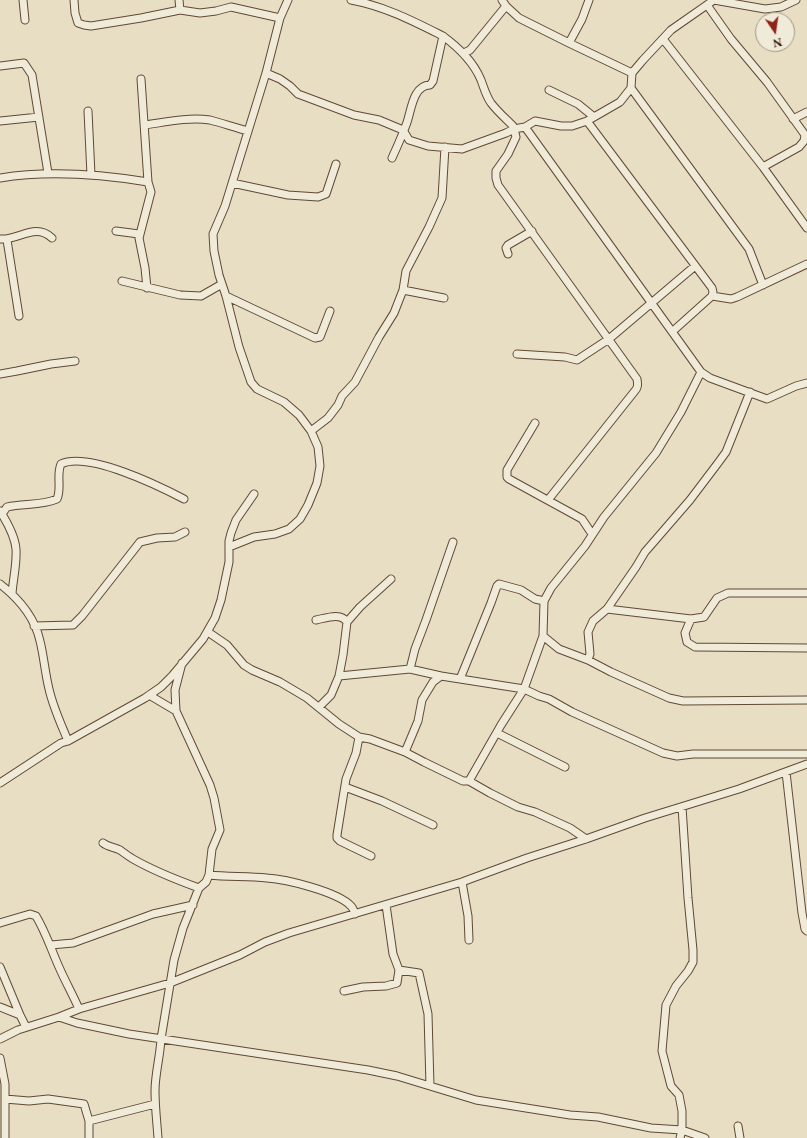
<!DOCTYPE html>
<style>
body{margin:0}
#map{position:relative;width:807px;height:1138px;overflow:hidden;background:#e8dec3;font-family:"EB Garamond",serif}
canvas{display:block}
.north{position:absolute;left:755px;top:12px;width:40px;height:40px;box-sizing:border-box;background:#f0ead8;border:1px solid #a49684;border-radius:50%;rotate:167deg;font-size:11px;font-weight:700;line-height:16px;text-align:center;color:#321706}
.north::after{content:'';display:block;margin:auto;width:14px;height:18px;background:#8f2418;clip-path:polygon(50% 0,100% 100%,50% 72%,0 100%)}
</style>
<div id="map">
<canvas width="807" height="1138"></canvas>
<div class="north">N</div>
</div>
<script>
const g = document.querySelector('canvas').getContext('2d');
g.lineJoin = 'round';
function strokePath(path, color, width, dash) { g.strokeStyle = color; g.lineWidth = width; g.lineCap = dash ? 'butt' : 'round'; g.setLineDash(dash || []); g.stroke(path); }
const minor = new Path2D(`
 M23 0 25 20
 M74 0 75 13 78 23 84 25 91 26 141 18 180 10 200 13 216 11 231 7 280 18
 M179 0 180 10
 M351 0C384 6 413 21 443 36 459 48 473 61 481 80 484 88 486 96 491 103 497 111 505 118 513 126L514 129 525 127 535 121 561 126H572L587 121 620 102 631 88 632 73 643 60 671 30 714 0
 M502 0 506 6 519 18 569 43 632 73
 M714 0 765 9 781 7 796 0
 M707 5 731 39 767 82 805 135 804 141 799 147 763 167
 M663 39 763 167 807 228
 M569 43 582 19 589 0
 M464 53 470 50 506 6
 M0 66 24 63 32 75 48 173
 M266 73 280 79 290 86 298 94 354 115 379 120 403 130 409 140 428 146 462 149 506 133 514 129 516 137 508 154 496 171V178L498 185 637 379C638 385 638 388 634 392L548 500
 M141 79 148 182 151 192 139 238 145 268 147 288
 M631 88 749 249 763 285
 M549 90 578 104 594 117
 M88 111 91 175
 M793 119 807 112
 M0 121 39 117
 M587 121 712 288 713 292 712 296 673 331
 M145 125C166 122 188 117 210 120 222 123 236 128 248 131
 M525 127 701 372 710 378 767 399 796 386 807 383
 M392 158C397 147 402 136 406 125 411 114 412 85 430 85L433 81 443 36
 M0 178C49 170 99 174 148 182
 M232 183 288 195 318 197 326 194 336 164
 M116 231 139 234
 M0 239C18 241 35 222 52 238
 M7 240 19 316
 M508 254 506 248 508 245 532 231
 M122 281 180 295 201 296 222 284
 M226 296 315 338 320 337 330 311
 M712 296 731 299 737 297 807 264
 M444 298 403 290 406 271 429 227 442 198 445 147
 M517 354 565 357 577 360 609 339 695 266
 M0 374 17 371 51 364 75 361
 M535 423 507 470V477L509 479 582 519 592 534
 M311 431 328 418 338 405 342 396 355 382 379 337 394 313 403 290
 M0 511C7 522 15 537 16 549 17 564 13 579 12 594
 M2 514 7 507C23 503 41 506 57 499 62 488 56 475 61 464 88 451 159 486 184 499
 M229 547 254 537 275 534 289 529 300 519 308 505 317 483 320 466 318 447 311 431 299 415 284 402 257 389 251 382 239 347 226 296 219 275 214 251 213 234 225 206 266 73 280 18 288 0
 M0 584C18 598 35 618 40 641 44 657 45 673 49 689 53 707 61 724 68 741
 M607 609 691 619 704 617 717 598 728 593H807
 M691 619 685 633 687 642 695 647 807 648
 M316 620C326 618 341 612 347 622
 M34 626 73 625 82 616 140 542 157 538 175 537 185 532
 M208 632 227 645 244 665 252 670 280 682 307 698 339 724 359 737 370 739 405 752 424 762 463 781H469L490 793 518 807 535 812 570 828 586 839
 M543 636 559 649 588 660 611 672 669 698 683 701 807 700
 M588 660 590 654 588 632 593 621 607 609 636 567 645 552 690 500 718 463 726 452 750 392
 M410 669 415 649 426 620 453 542
 M339 676 410 669 441 676
 M460 679 491 603 497 586 499 584 521 590 535 599 544 601
 M149 695 176 711
 M319 707 331 695 339 676 343 655 347 622 360 607 391 579
 M497 733 565 767
 M359 737 356 753 346 779 337 835V838L340 841 371 856
 M405 752 418 721 422 700 433 682 441 676 524 689 539 696 549 699 572 712 663 753 677 756 693 754H807
 M786 772 802 913 805 929 807 931
 M469 781 501 725 524 689 543 636 544 601 551 588 585 546 604 517 656 453 681 412 701 372
 M0 783 61 743 68 741 145 698 161 687 172 676 203 639 215 618 221 600 229 562V541L231 533 236 520 254 494
 M345 787 382 801 433 825
 M103 843C108 847 114 847 120 850 124 853 128 856 133 859 154 871 177 880 199 888
 M209 875C228 877 248 876 267 878 286 879 338 892 351 906 353 908 354 911 355 914
 M462 882 468 916 469 940
 M386 905 393 954 399 970 419 973 428 1014 430 1086
 M0 923 30 914 36 916C46 933 51 949 59 967 65 981 73 995 79 1009
 M51 945 73 943 153 914 193 905
 M0 967 20 1015
 M344 991 363 987 386 986 397 983 399 970
 M0 1007 20 1015 26 1027
 M59 1017 77 1023 129 1034 368 1070 397 1076 476 1100 570 1115 598 1117 651 1128 682 1130 705 1138
 M0 1039 18 1030 59 1017 79 1009 170 983 240 955 265 942 289 933 462 882 527 858 586 839 645 818 739 789 807 764
 M0 1058 5 1084V1138
 M5 1099 29 1101 48 1099 84 1104 89 1121V1138
 M89 1121 155 1104
 M738 1126 740 1138
 M158 1138C157 1123 155 1107 155 1091 155 1074 160 1057 161 1039L174 960 183 928 199 888 206 882 209 875 212 849 220 830 214 798 210 785 176 711 175 690 182 663
 M680 1138 682 1130V1111L679 1095 671 1086 662 1051 666 1005 676 986 688 971 693 962V950L688 898 682 807`);
strokePath(minor, '#604935', 9);
strokePath(minor, '#f0ead8', 7);
</script>
